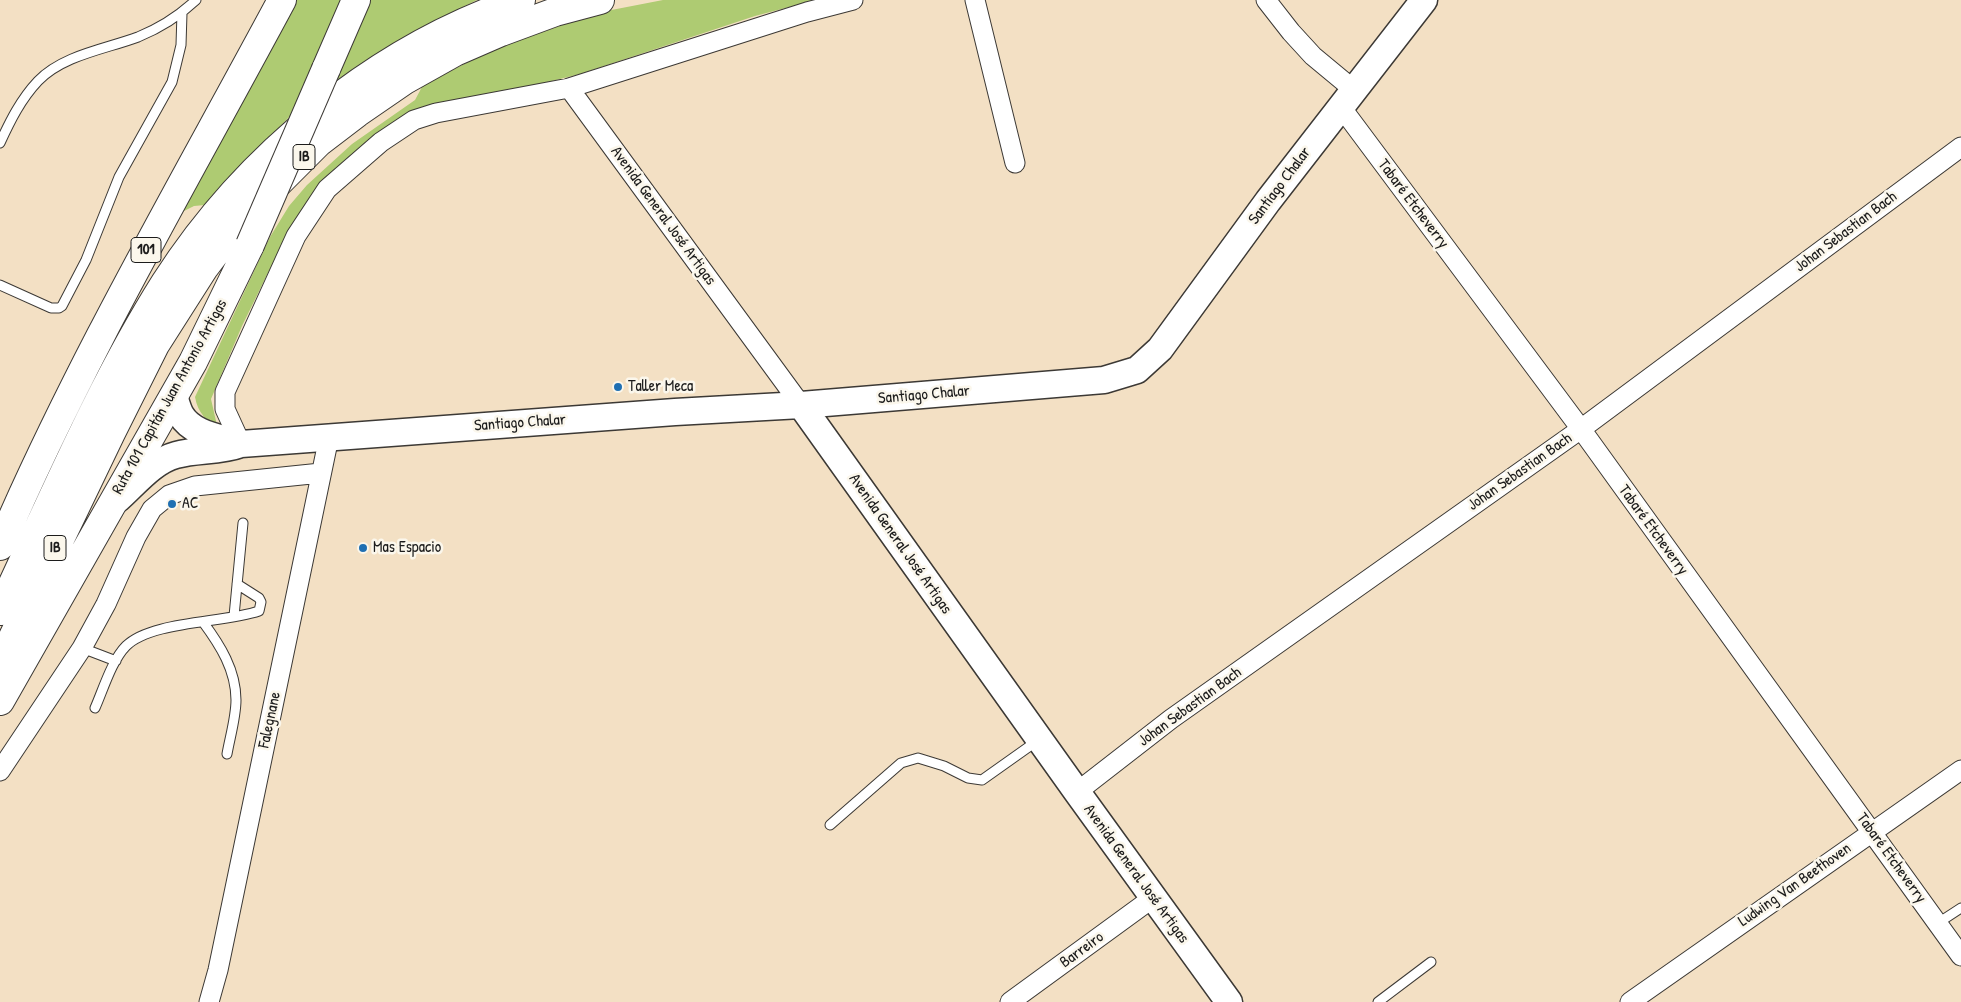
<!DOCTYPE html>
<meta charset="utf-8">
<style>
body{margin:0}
canvas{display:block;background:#f3e0c4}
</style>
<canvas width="1961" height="1002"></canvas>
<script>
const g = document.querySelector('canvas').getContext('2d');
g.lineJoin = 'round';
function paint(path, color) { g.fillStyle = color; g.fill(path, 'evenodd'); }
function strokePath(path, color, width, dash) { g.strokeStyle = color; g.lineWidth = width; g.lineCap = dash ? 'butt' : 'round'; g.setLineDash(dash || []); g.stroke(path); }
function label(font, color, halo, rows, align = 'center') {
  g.font = font + ' "Patrick Hand",sans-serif'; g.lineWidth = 5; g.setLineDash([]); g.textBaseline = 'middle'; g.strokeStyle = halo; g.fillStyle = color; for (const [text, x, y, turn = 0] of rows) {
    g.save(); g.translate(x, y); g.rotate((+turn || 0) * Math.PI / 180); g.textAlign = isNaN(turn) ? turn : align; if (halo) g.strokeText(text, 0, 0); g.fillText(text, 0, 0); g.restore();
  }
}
const green = new Path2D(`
 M296 0H343L294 112 205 205 194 206 180 213Z
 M368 0H477L409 34 333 87Z
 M663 0H816L755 16 580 74 423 113 286 236 242 326 211 399 216 421 220 429C206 421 198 413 195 397L270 237 289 206 307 185 352 144 415 100 423 85 494 49 596 13Z`);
const lane = new Path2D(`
 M0 143C10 121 21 99 38 81 63 55 106 49 138 37 160 28 179 16 196 0
 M0 285 51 308H59L62 306 86 260 119 177 172 82 181 45 182 13
 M234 616 243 523
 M203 622C220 645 236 670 236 700 236 717 230 737 227 754
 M82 648 116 661
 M95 708C103 690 112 660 126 646 151 621 224 623 259 611L261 602 259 598 237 584
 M830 825 901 763 918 758 944 766 968 778 982 780 1037 741
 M1938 923 1961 908
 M1378 1002 1431 962`);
const street = new Path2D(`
 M975 0 1015 163
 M1266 0 1291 32 1313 56 1354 90
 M569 88 801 405
 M1341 107 1581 429 1961 956
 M241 444 225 409V392L296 236 327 189 381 142 414 120 436 113 569 88 807 12 853 0
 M0 771 82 648 106 604 136 537 152 509 169 495 195 486 321 473
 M1077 792 1171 719 1581 429 1961 147
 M209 1002 218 970 329 437
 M1010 1002 1154 897
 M1630 1002 1961 770`);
const secondary = new Path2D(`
 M174 396C176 402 178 410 181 415 192 434 219 437 238 443
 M801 405 1077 792 1229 1002
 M118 499C135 484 153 461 176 455 198 449 219 452 241 444L675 412 801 405 1104 380 1137 370 1160 349 1268 201 1424 0`);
const highway = new Path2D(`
 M326 69 356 0
 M0 546C81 358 185 181 282 0
 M0 611C52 501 100 386 165 283 246 156 378 48 521 0
 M0 664 111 433 155 345 204 268 239 222 319 142 357 113 405 80 455 52 501 32 555 12 600 0
 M0 701 193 362 250 245`);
const highwayBridge = new Path2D(`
 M250 245 326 69`);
const markers = [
 [618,387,5,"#1f6fb2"],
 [172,504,5,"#1f6fb2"],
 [363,548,5,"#1f6fb2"]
];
const shields = [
 [304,157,22],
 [146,250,30],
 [55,548,22]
];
const shieldNames = [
 ["IB",304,157],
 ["101",146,250],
 ["IB",55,548]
];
const streetNames = [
 ["Santiago Chalar",1280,186,-53],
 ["Tabaré Etcheverry",1413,204,53],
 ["Avenida General José Artigas",663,216,54],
 ["Johan Sebastian Bach",1846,232,-37],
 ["Santiago Chalar",924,395,-5],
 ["Ruta 101 Capitán Juan Antonio Artigas",170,397,-61],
 ["Santiago Chalar",520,423,-4],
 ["Johan Sebastian Bach",1520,472,-35],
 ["Tabaré Etcheverry",1653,530,54],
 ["Avenida General José Artigas",900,544,55],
 ["Johan Sebastian Bach",1190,707,-36],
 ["Falegnane",270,720,-78],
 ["Tabaré Etcheverry",1891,858,54],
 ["Avenida General José Artigas",1136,874,54],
 ["Ludwing Van Beethoven",1795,885,-35],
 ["Barreiro",1082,950,-36]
];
const poiNames = [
 ["Taller Meca",628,387],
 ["AC",182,504],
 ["Mas Espacio",373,548]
];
paint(green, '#aecb72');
strokePath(lane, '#3c3935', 11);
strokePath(street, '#3c3935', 21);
strokePath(secondary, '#3c3935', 29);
strokePath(highway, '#3c3935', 30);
strokePath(lane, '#fff', 9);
strokePath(street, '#fff', 19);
strokePath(secondary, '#fff', 26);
strokePath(highway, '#fff', 28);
strokePath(highwayBridge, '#3c3935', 30, []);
strokePath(highwayBridge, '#fff', 28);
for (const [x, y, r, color] of markers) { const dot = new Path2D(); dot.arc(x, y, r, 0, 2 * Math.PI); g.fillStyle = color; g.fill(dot); strokePath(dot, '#fbf7ec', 2); }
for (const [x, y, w] of shields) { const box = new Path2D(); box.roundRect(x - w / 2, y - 12.5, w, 25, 4); g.fillStyle = '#fbf7ec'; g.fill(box); strokePath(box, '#1c1c1c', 1); }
label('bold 15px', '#1c1c1c', null, shieldNames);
label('16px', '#1c1c1c', '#fbf7ec', streetNames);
label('16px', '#1c1c1c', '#fbf7ec', poiNames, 'left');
</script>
